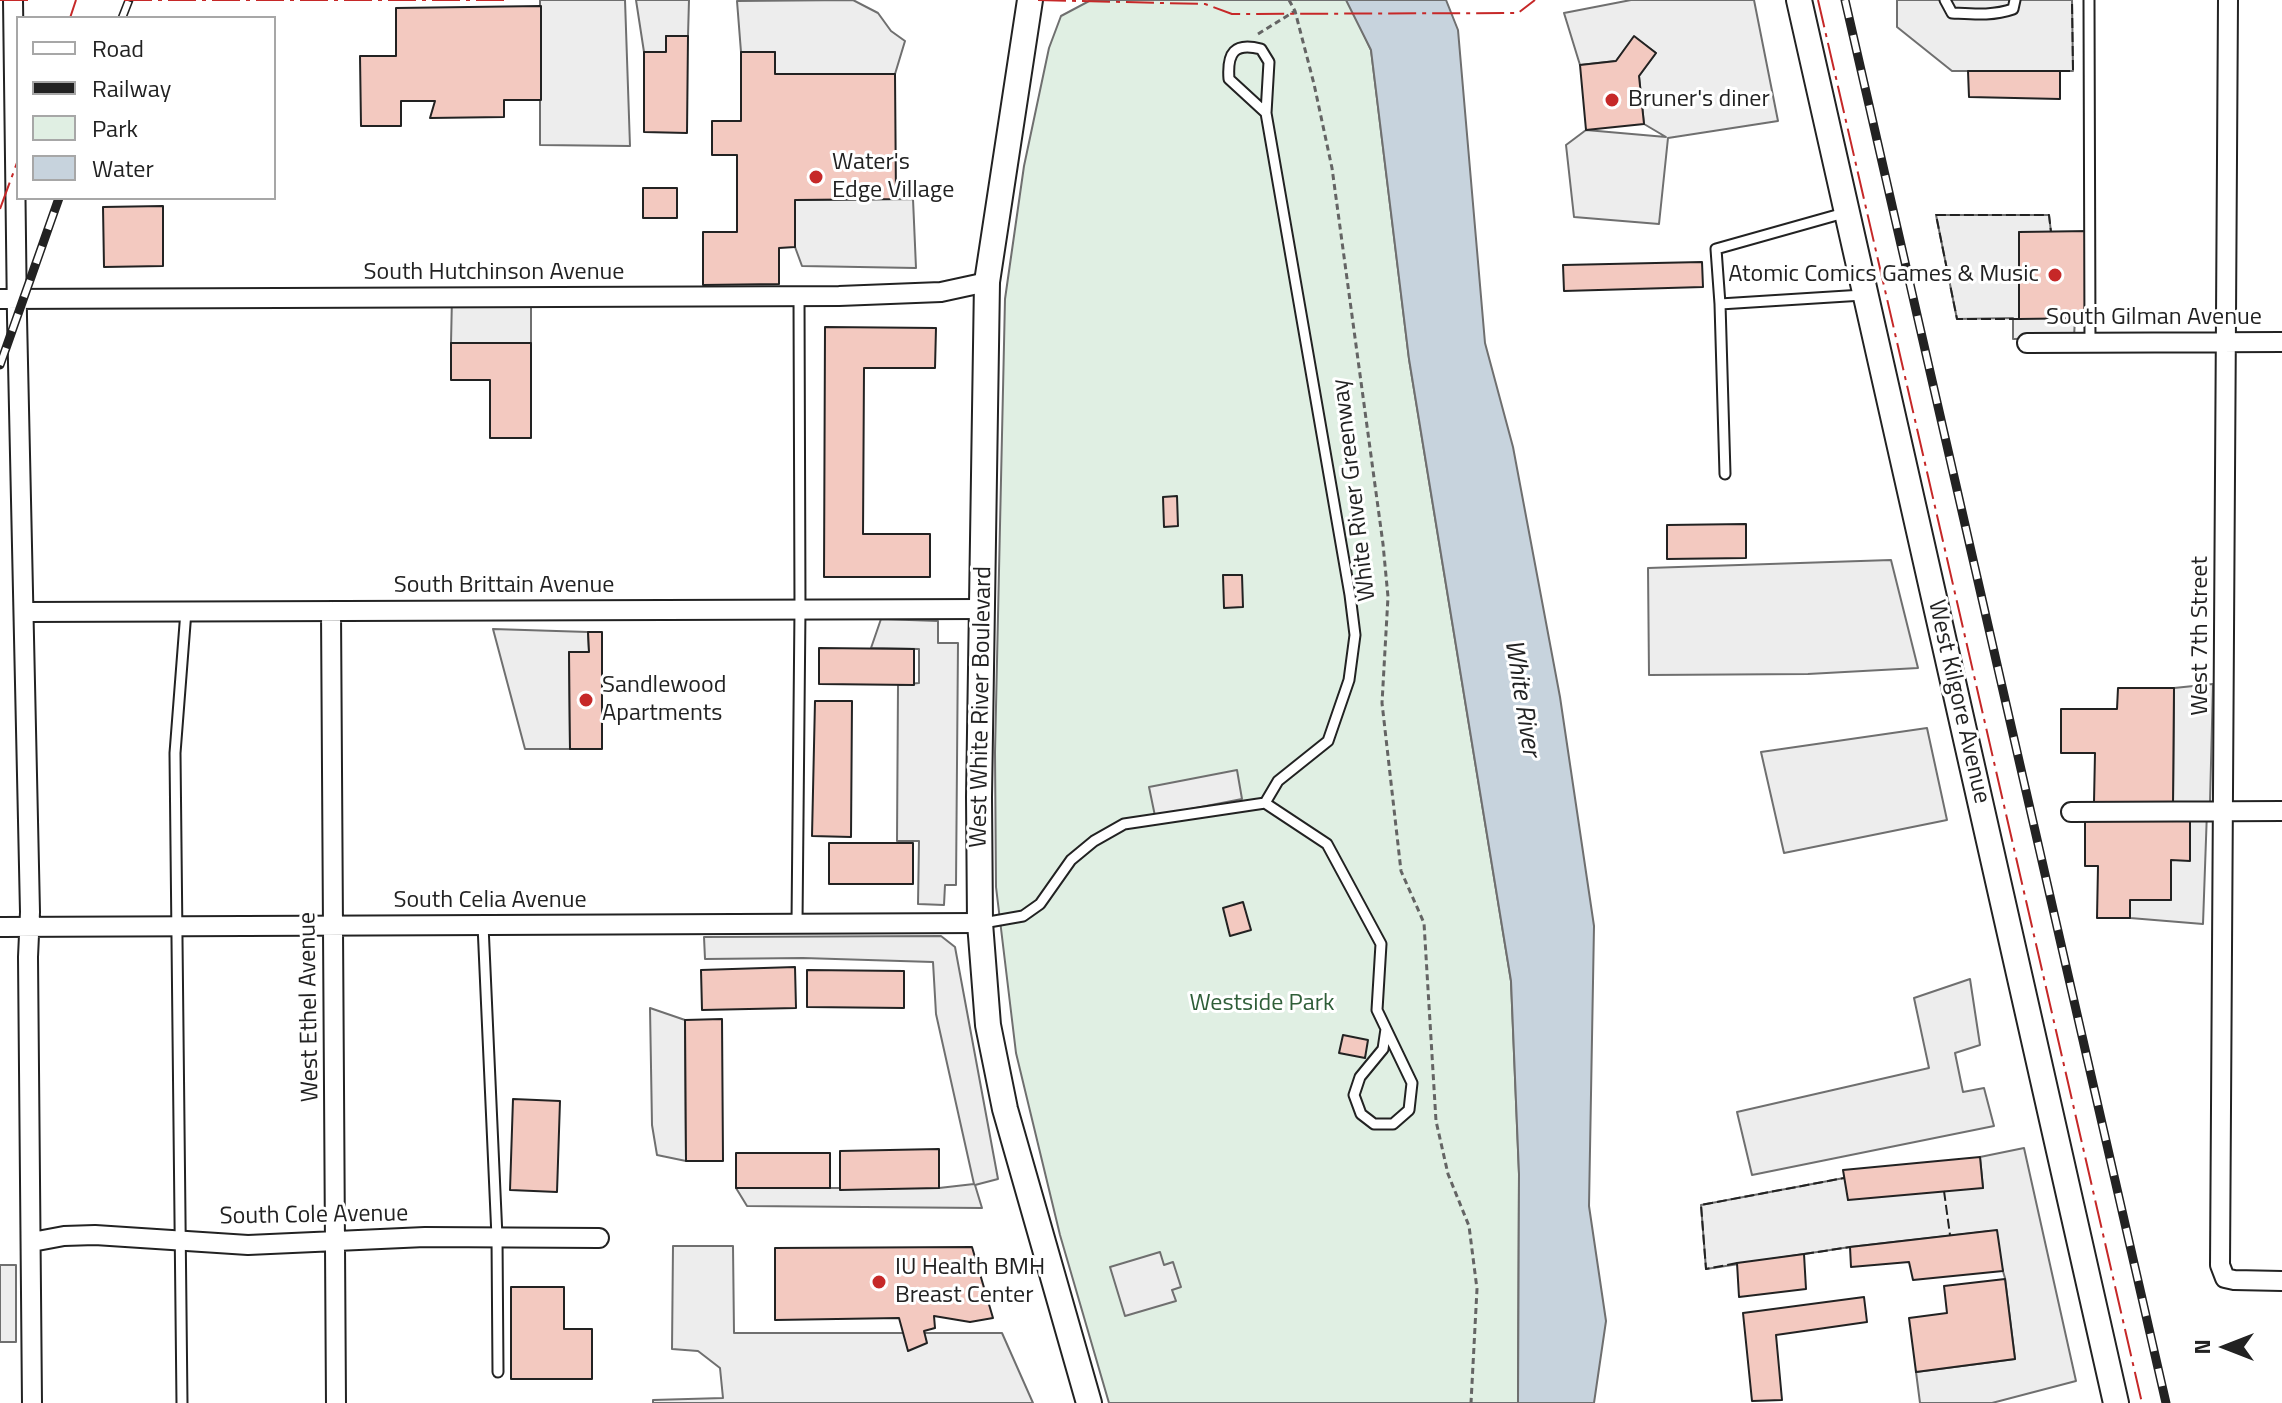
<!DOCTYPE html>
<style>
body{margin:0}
#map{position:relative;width:2282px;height:1403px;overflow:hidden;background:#fff;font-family:"Titillium Web",sans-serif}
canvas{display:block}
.legend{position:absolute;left:16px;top:16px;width:260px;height:184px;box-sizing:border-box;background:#fff;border:2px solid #a7a7a7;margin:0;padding:10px 14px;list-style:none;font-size:24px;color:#222}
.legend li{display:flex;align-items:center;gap:16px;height:40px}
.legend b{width:40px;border:2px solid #a7a7a7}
.north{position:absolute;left:2186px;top:1307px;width:80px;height:80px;-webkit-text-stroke:6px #fff;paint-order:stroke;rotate:270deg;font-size:22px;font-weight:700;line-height:32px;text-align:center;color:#222}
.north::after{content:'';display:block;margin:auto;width:28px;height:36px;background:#222;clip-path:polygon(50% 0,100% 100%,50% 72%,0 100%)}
</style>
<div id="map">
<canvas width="2282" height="1403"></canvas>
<ul class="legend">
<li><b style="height:10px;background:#fff"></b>Road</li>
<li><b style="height:10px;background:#222"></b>Railway</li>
<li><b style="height:22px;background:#e0efe3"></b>Park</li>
<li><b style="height:22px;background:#c7d3dd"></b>Water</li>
</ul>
<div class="north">N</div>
</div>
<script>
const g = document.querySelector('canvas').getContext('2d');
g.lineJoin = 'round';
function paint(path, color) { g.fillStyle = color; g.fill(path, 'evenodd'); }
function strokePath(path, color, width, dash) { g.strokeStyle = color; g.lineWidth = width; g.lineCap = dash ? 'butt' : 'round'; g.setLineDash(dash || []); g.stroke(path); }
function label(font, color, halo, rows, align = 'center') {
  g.font = font + ' "Titillium Web",sans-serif'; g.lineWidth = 6; g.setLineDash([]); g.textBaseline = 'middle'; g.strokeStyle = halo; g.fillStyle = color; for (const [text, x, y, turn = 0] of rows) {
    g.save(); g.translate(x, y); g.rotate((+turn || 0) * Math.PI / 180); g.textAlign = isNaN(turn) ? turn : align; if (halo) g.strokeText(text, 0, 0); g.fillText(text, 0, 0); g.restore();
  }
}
const green = new Path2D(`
 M1091 0H1348L1371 50 1409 359 1511 981 1519 1174 1518 1403H1109L1060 1235 1016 1053 996 887 995 752 1005 299 1024 166 1049 48 1061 16Z`);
const parking = new Path2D(`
 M540 0H625L630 146 540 145Z
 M636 0H689L688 36H666V52H644Z
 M853 0 878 13 891 31 905 41 895 74H775V52H741L737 1Z
 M1631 0H1754L1778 121 1668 138 1659 224 1574 217 1566 145 1586 130 1666 137 1644 124 1639 76 1656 53 1634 37 1616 61 1580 65 1564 13Z
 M1897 0H2072L2073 71H1952L1897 27Z
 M913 199 916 268 802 266 795 247V200Z
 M1936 215H2049L2051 232H2019V317L2075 318 2074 338 2013 339V318L1957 319Z
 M452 297H531V343H451Z
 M1891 560 1918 668 1808 674 1649 675 1648 568Z
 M881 619 938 621V643H958L956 885H945L944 905 918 904 919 841H897L898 685 919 683V649L871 648Z
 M493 629 588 632 589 652H569L570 749H525Z
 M2213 684 2210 803H2173L2174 688Z
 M1927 728 1947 820 1784 853 1761 752Z
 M1237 770 1242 799 1155 816 1149 787Z
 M2207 811 2203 924 2130 918V900H2171V860H2190V819Z
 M941 936 955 947 998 1179 975 1185 982 1208 747 1206 736 1188H939L974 1184 936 1014 933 962 803 958 705 959 704 937Z
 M1970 979 1980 1045 1955 1053 1963 1092 1984 1088 1994 1126 1752 1175 1737 1112 1929 1068 1914 998Z
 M650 1008 685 1020 686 1161 657 1155 652 1125Z
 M2024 1148 2076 1381 1992 1403H1920L1916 1372 2015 1359 2005 1278 1991 1231 1850 1247 1706 1269 1701 1205 1844 1178 1983 1188 1980 1157Z
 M673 1246H733L734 1333H1002L1033 1403H653V1400L723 1398 720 1368 698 1351 672 1349Z
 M1160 1252 1164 1265 1173 1262 1181 1287 1172 1290 1176 1301 1125 1316 1110 1267Z
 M0 1265H16V1342H0Z`);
const water = new Path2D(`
 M1346 0H1446L1458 30 1485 343 1513 447 1560 697 1594 926 1589 1206 1606 1321 1594 1403H1518L1519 1174 1511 981 1409 359 1371 50Z`);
const building = new Path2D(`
 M541 6V100H504V117L430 118 435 101H401V126H361L360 56H396V8Z
 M666 36H688L687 133 644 132V52H666Z
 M1634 36 1656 53 1639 76 1644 124 1586 130 1580 65 1616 61Z
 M741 52H775V74H895L896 199 795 200V247L779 248V284L703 285V232H737V155H712V121H741Z
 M1968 71H2060V99L1969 97Z
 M643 188H677V218H643Z
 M163 206V266L104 267 103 207Z
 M2090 231 2091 318 2019 319V232Z
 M1702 262 1703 287 1564 291 1563 265Z
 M825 327 936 328 935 368H864L863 534H930V577H824Z
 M451 343H531V438H490V380H451Z
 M1177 496 1178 526 1164 527 1163 497Z
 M1746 524V558L1667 559V525Z
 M1223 575H1242L1243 607 1224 608Z
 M588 632H602V749H570L569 652H589Z
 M819 648 914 649V685L819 684Z
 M2118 688H2174L2173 803 2094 802 2095 753H2061V709H2117Z
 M815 701H852L851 837 812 836Z
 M2085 818 2190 819V861L2171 860V900H2130V918H2097L2098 866H2085Z
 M829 843H913V884H829Z
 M1243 902 1251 930 1230 936 1223 908Z
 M795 967 796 1008 702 1010 701 970Z
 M807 970 904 971V1008L807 1007Z
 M722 1019 723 1161H686L685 1020Z
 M1343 1035 1368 1040 1365 1058 1339 1053Z
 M513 1099 560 1101 557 1192 510 1190Z
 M939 1149V1188L840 1190V1151Z
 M736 1153H830V1188H736Z
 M1980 1157 1983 1188 1848 1200 1843 1170Z
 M1997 1230 2003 1271 1913 1280 1909 1262 1851 1267 1850 1247Z
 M972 1247 993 1318 970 1322 934 1316 935 1328 924 1331 927 1343 908 1351 899 1318 775 1320V1248Z
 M1804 1254 1806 1289 1739 1297 1737 1263Z
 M2005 1279 2015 1359 1916 1372 1909 1318 1947 1313 1944 1286Z
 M511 1287H564V1329H592V1379H511Z
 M1864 1297 1867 1322 1776 1335 1782 1400 1752 1401 1743 1313Z`);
const path = new Path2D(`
 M1289 0 1295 11 1314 84 1332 168 1383 544 1388 597 1382 703 1401 871 1424 923 1436 1121 1448 1174 1469 1226 1477 1289 1471 1403
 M1258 34 1295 11`);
const lane = new Path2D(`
 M1945 0 1952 13C1973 14 1993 16 2013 9L2015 0
 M2089 0 2090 343
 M1720 304 1716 249 1844 213
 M1725 474 1720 304 1863 295
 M1265 803 1278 781 1328 741 1349 680 1355 635 1350 595 1266 113 1269 62 1261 49C1234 42 1227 53 1229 79L1266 113
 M797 923 800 609 799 296
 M983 923 1023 916 1040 904 1071 860 1094 841 1124 824 1265 803 1327 844 1381 944 1377 1010 1412 1083 1409 1110 1393 1124H1374L1361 1114 1354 1095 1360 1077 1383 1049 1386 1029
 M483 925 497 1237 498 1372
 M182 1403 175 753 186 611`);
const street = new Path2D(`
 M13 0 17 317 30 912 28 957 32 1403
 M2228 0 2220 1265 2225 1278 2234 1280 2282 1281
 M0 299 839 296 941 292 987 282
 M2027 343 2282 342
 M331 611 336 1403
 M25 612 984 609
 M2071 812 2282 811
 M0 927 980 923
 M32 1242 64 1236 95 1235 248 1245 425 1237 599 1238`);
const secondary = new Path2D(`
 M1030 0 987 282 979 797 980 923 988 1025 1005 1109 1089 1403
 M1799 0 2116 1403`);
const rail = new Path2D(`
 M1845 0 2166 1403
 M122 18 129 0
 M0 365 59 198`);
const fence = new Path2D(`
 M2060 71H2073L2072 0
 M2019 319H1957L1936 215H2049L2051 232
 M1944 1191 1950 1235
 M1804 1254 1850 1247
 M1737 1263 1706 1269 1701 1205 1844 1178`);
const power = new Path2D(`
 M0 0H34
 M124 0H508
 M1038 0 1205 4 1232 14 1518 13 1535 0
 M1818 0 2142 1403
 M70 18 76 0
 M0 209 18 160`);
const markers = [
 [1612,100,8,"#c62828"],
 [816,177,8,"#c62828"],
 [2055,275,8,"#c62828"],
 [586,700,8,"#c62828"],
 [879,1282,8,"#c62828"]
];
const poiNames = [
 ["Bruner's diner",1628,100],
 ["Water's",832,163],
 ["Edge Village",832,191],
 ["Atomic Comics Games & Music",2039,275,"right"],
 ["Sandlewood",602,686],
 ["Apartments",602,714],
 ["IU Health BMH",895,1268],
 ["Breast Center",895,1296]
];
const streetNames = [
 ["South Hutchinson Avenue",494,273],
 ["South Gilman Avenue",2154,318],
 ["White River Greenway",1355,490,-97],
 ["South Brittain Avenue",504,586],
 ["West 7th Street",2201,636,-90],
 ["West Kilgore Avenue",1958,702,77],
 ["West White River Boulevard",982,707,-89],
 ["South Celia Avenue",490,901],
 ["West Ethel Avenue",310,1007,-91],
 ["South Cole Avenue",314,1216,-1]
];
const parkNames = [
 ["Westside Park",1262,1004]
];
const waterNames = [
 ["White River",1521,698,81]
];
paint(green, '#e0efe3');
strokePath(green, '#6f6f6f', 2);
paint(parking, '#ededed');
strokePath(parking, '#6f6f6f', 2);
paint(water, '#c7d3dd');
strokePath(water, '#6f6f6f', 2);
paint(building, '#f3c9c0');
strokePath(building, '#222', 2);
strokePath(lane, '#222', 13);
strokePath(street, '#222', 22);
strokePath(secondary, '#222', 28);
strokePath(path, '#646464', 3, [6, 4]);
strokePath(lane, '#fff', 9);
strokePath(street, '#fff', 18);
strokePath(secondary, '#fff', 24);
strokePath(rail, '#222', 9);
strokePath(rail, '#fff', 6, [18]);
strokePath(fence, '#222', 2, [10, 4]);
strokePath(power, '#c62828', 2, [28, 6, 4, 6]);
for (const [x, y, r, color] of markers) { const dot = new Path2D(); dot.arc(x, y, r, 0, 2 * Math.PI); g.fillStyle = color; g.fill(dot); strokePath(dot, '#fff', 3); }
label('24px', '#222', '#fff', poiNames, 'left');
label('24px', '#222', '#fff', streetNames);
label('24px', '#2f5e38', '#fff', parkNames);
label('italic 26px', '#222', '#fff', waterNames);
</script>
